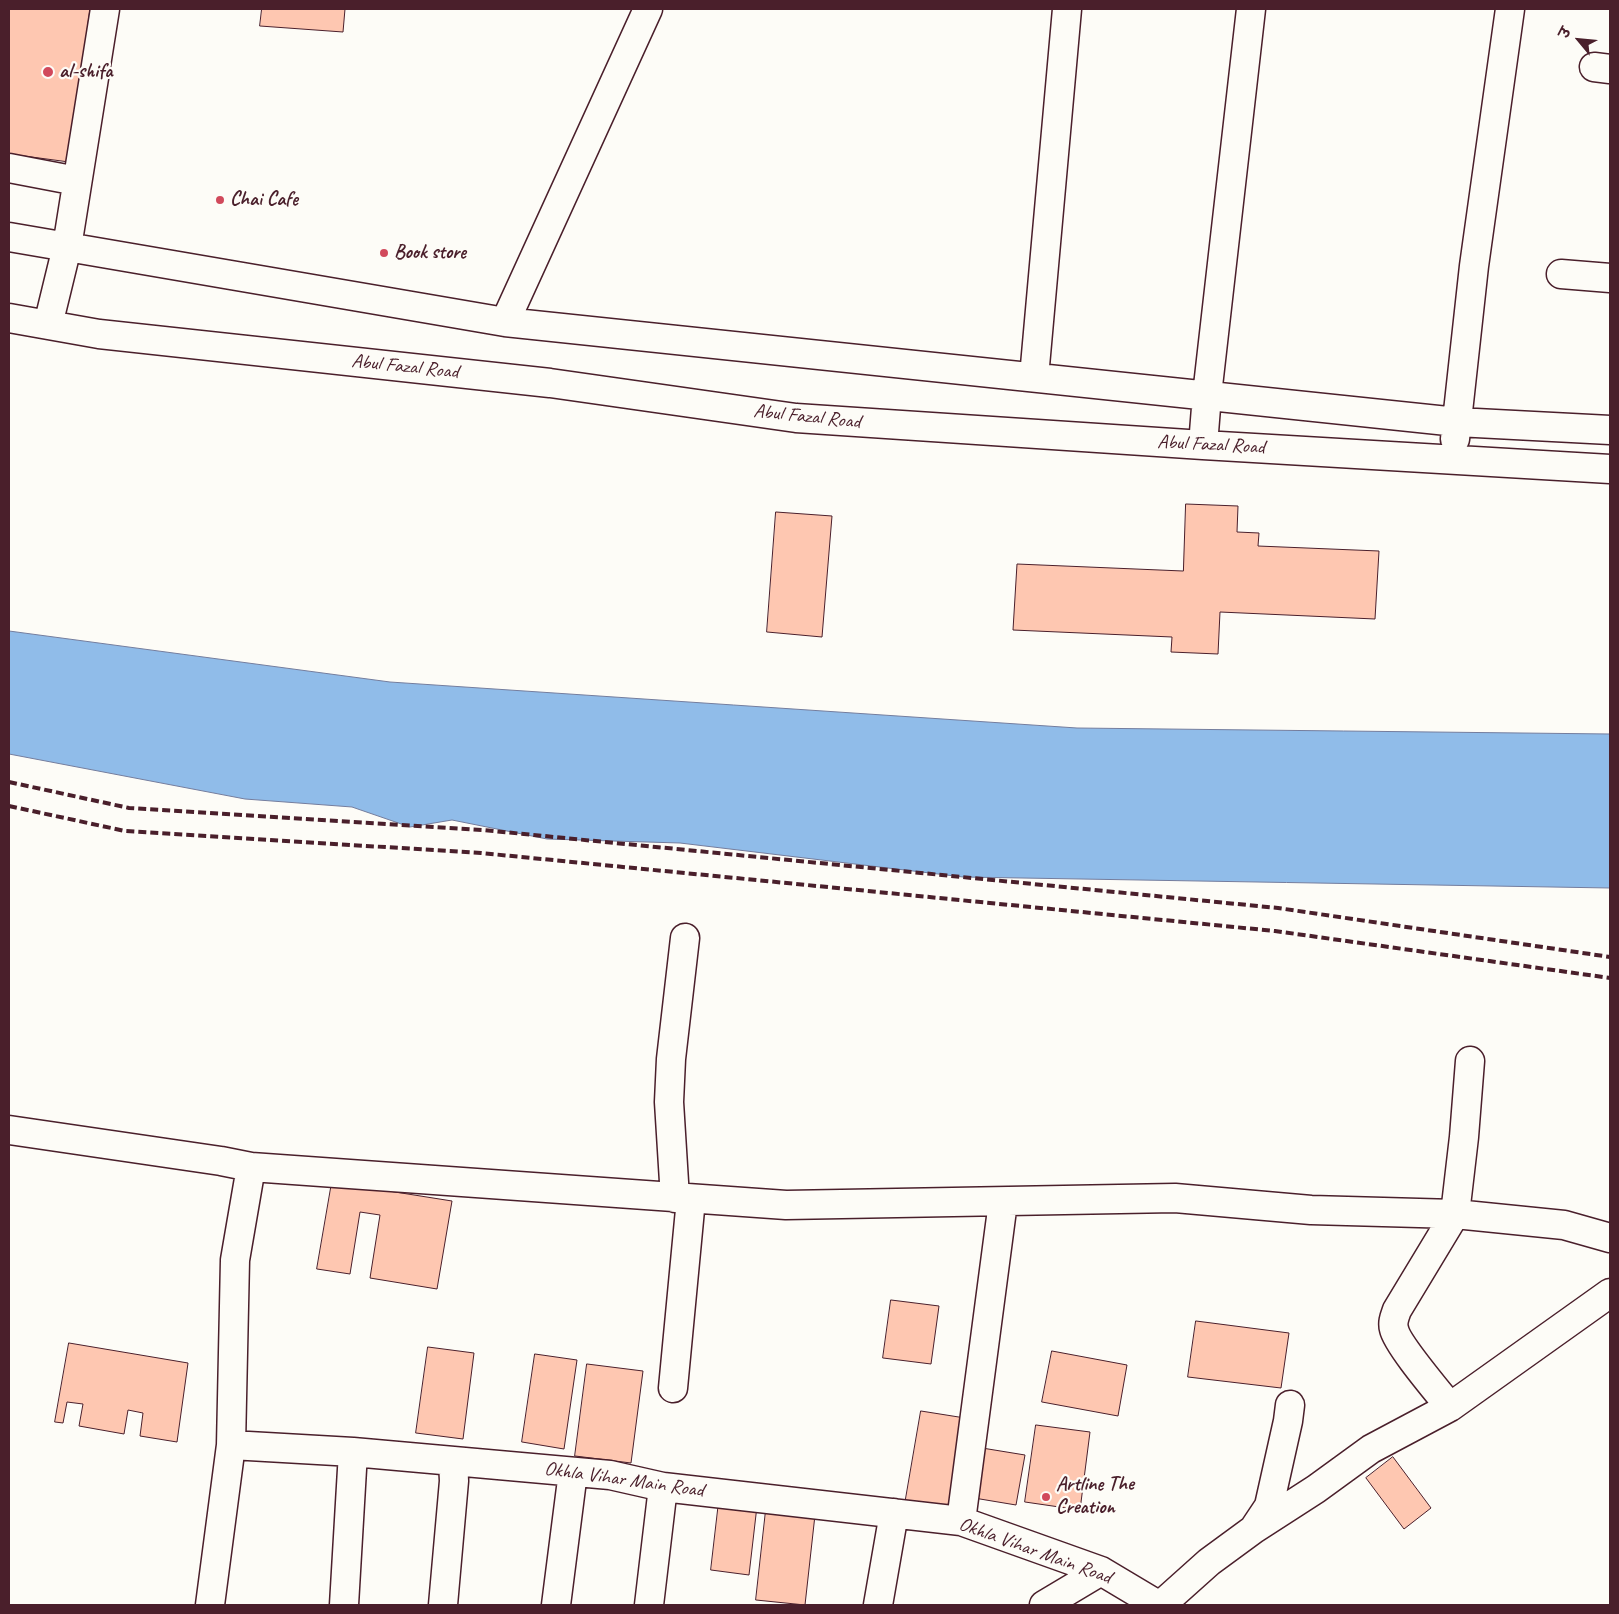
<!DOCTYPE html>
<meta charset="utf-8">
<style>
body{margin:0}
#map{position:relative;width:1619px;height:1614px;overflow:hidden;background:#fdfcf7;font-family:Caveat,"Playpen Sans Deva",sans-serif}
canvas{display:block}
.frame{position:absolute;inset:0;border:10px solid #4a1f2b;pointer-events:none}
.north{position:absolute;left:1554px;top:15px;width:50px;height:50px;-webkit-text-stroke:4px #fdfcf7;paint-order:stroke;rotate:298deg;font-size:14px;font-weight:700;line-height:20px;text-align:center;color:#4a1f2b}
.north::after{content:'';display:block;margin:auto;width:18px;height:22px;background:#4a1f2b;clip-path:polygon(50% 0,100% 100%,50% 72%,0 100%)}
</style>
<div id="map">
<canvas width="1619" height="1614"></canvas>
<div class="frame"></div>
<div class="north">उ</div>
</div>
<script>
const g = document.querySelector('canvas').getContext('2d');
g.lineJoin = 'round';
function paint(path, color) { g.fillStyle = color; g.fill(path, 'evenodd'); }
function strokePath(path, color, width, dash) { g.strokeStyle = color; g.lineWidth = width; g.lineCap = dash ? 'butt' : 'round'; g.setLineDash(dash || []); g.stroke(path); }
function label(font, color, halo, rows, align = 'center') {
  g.font = font + ' Caveat,sans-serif'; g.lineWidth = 4.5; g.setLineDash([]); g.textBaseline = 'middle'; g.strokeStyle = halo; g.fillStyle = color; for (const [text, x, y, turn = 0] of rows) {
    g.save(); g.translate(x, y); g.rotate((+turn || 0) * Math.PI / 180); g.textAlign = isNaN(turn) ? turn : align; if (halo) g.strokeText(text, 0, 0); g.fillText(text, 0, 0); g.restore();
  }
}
const water = new Path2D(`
 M9 631 390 682 1077 728 1610 734V888L963 877 680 843 547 839 452 820 410 827 352 807 245 799 9 754Z`);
const building = new Path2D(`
 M9 9H90L69 162 9 154Z
 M262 9H345L343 32 260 26Z
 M1186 504 1238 506 1237 532 1259 533 1258 546 1379 551 1375 619 1220 612 1218 654 1171 652 1172 637 1013 630 1017 564 1183 571Z
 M776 512 832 516 822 637 767 632Z
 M332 1182 452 1201 437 1289 370 1278 380 1215 360 1212 350 1274 317 1269Z
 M891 1300 939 1306 931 1364 883 1358Z
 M1196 1321 1289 1333 1281 1388 1188 1377Z
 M69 1343 188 1363 177 1442 140 1436 143 1413 128 1410 124 1434 79 1426 83 1404 67 1402 63 1423 55 1422Z
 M428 1347 474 1353 463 1439 416 1433Z
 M1052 1351 1127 1365 1118 1416 1042 1402Z
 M535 1354 577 1360 564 1449 522 1442Z
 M587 1364 643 1371 631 1463 575 1456Z
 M921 1411 965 1418 949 1512 905 1504Z
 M1036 1425 1090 1432 1080 1510 1025 1502Z
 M982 1448 1025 1455 1016 1505 974 1498Z
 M1393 1457 1431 1508 1404 1529 1366 1478Z
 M719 1501 757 1506 749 1575 711 1570Z
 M767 1501 816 1506 805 1605 756 1600Z`);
const minor = new Path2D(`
 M1594 67 1610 69
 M9 168 77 181
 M9 237 505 322 1457 422 1610 430
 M1561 274 1610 278
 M9 318 99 334 550 383 796 418 1203 445 1610 469
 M505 322 648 9
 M48 325 67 247 105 9
 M1034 377 1067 9
 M1455 439 1474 266 1510 9
 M1203 445 1207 395 1251 9
 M9 1130 221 1161 251 1167 786 1205 1175 1198 1311 1210 1455 1214 1564 1225 1610 1238
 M675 1198 669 1102 671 1059 685 938
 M673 1388 691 1199
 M1450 1407C1438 1392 1397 1344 1394 1329 1392 1322 1395 1316 1397 1310L1455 1214 1464 1137 1470 1061
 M231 1445 353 1452 610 1475 663 1487 961 1521 1101 1571 1158 1605
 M961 1521 1003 1202
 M1255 1527 1269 1506 1288 1421 1290 1405
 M210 1605 231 1445 235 1260 251 1167
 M344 1605 353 1452
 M443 1605 454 1481 453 1461
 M556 1605 573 1472
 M649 1605 663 1487
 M878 1605 894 1513
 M1044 1605 1101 1571
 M1161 1605 1209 1562 1254 1529 1316 1489 1371 1449 1450 1407 1610 1293`);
const rail = new Path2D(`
 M9 782 129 808 483 830 1278 908 1610 957
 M9 806 125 831 481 853 1275 931 1610 978`);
const markers = [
 [48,72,6,"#d1495b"],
 [220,200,5,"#d1495b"],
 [384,253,5,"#d1495b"],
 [1046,1497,5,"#d1495b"]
];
const poiNames = [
 ["al-shifa",59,72],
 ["Chai Cafe",230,200],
 ["Book store",394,253],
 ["Artline The",1056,1485],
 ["Creation",1056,1508]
];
const streetNames = [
 ["Abul Fazal Road",405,367,6],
 ["Abul Fazal Road",807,417,6],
 ["Abul Fazal Road",1211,445,3],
 ["Okhla Vihar Main Road",624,1480,8],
 ["Okhla Vihar Main Road",1035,1551,20]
];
paint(water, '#90bce9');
strokePath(water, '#747d9d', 1);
paint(building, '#fec7b1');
strokePath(building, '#4a1f2b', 1);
strokePath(minor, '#4a1f2b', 31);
strokePath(minor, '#fdfcf7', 28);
strokePath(rail, '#4a1f2b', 4, [8, 4]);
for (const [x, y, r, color] of markers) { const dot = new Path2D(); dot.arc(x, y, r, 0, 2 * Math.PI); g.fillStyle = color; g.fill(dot); strokePath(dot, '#fdfcf7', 2); }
label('bold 20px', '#4a1f2b', '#fdfcf7', poiNames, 'left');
label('20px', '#4a1f2b', '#fdfcf7', streetNames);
</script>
